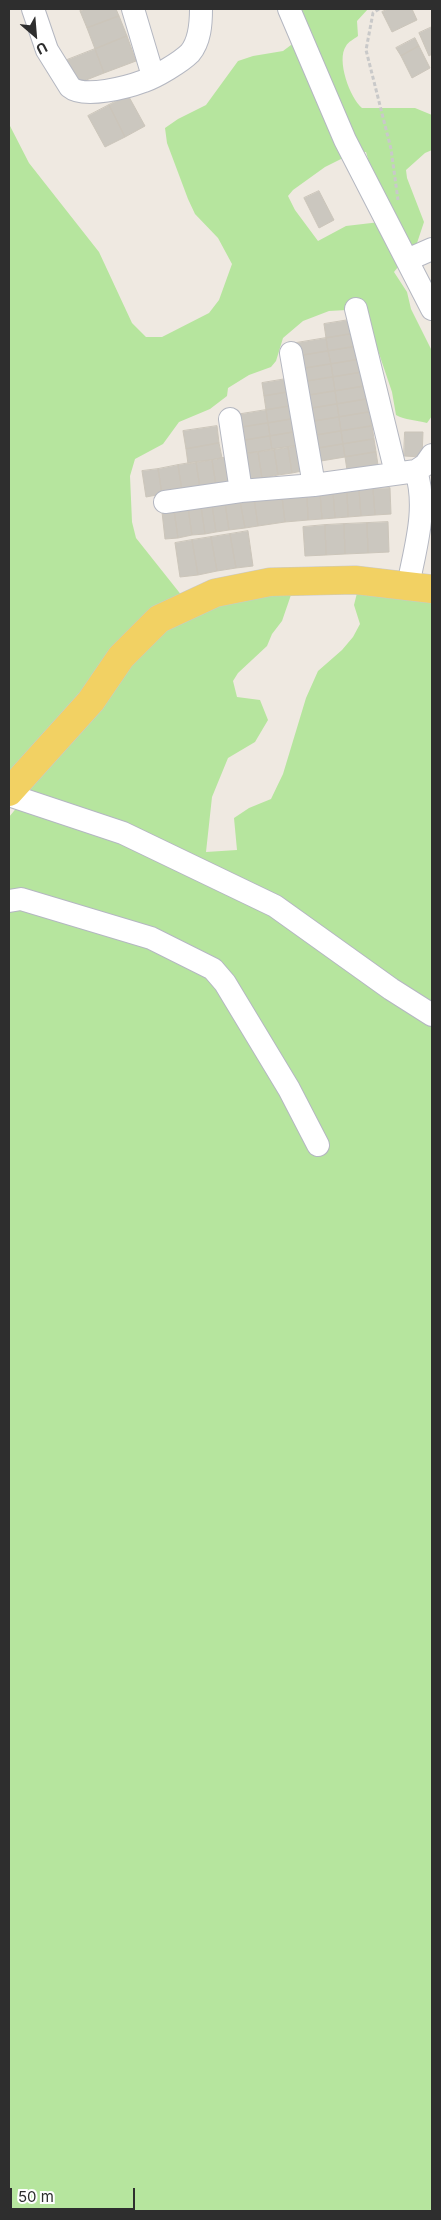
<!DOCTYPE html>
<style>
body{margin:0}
#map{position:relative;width:441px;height:2220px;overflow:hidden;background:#efe9e1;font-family:Inter,sans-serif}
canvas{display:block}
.frame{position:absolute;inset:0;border:10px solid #2e2e2e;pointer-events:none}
.north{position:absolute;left:10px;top:10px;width:50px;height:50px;-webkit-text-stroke:4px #fff;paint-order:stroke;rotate:153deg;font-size:14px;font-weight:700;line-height:20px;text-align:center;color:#2e2e2e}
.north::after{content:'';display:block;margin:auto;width:18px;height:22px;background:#2e2e2e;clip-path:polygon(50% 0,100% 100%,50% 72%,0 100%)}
.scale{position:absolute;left:10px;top:2188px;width:125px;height:22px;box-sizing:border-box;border:2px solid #2e2e2e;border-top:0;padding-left:6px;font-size:15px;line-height:18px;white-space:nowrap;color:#2e2e2e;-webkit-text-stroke:4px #fff;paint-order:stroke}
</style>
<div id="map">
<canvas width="441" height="2220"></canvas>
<div class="frame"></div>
<div class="north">U</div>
<div class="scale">50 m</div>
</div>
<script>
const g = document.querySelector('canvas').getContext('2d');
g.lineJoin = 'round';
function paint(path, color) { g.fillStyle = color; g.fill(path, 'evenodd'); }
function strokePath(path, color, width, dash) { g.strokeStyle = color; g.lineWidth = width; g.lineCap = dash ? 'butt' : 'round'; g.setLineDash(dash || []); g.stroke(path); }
const green = new Path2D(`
 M303 9H368L357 21 358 36C354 39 348 42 346 46 336 60 350 98 362 108H415L432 115V150L425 153 406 170 407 178 424 222 417 243 394 272 407 292 411 309 432 351V416L427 423C416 420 405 420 396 415L392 392 364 309 329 311 303 321 283 338 276 361 271 367 249 375 228 388 227 396 210 409 179 422 163 444 135 459 130 476 132 522 136 538 194 611 248 595 292 592 282 621 272 634 267 646 238 673 233 681 237 697 260 700 268 720 255 742 228 758 212 797 206 852 237 850 234 818 249 808 271 799 283 774 306 698 318 671 342 650 353 637 360 624 354 605 358 589 432 598V2211H9V817L23 800 9 772V124L29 163 99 252 132 323 146 337H162L209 313 219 300 232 264 218 238 195 214 188 199 167 143 165 128 178 119 206 105 238 61 253 56 283 51 295 42 299 12ZM366 152 373 177 380 222 346 226 318 241 295 210 288 196 293 190 325 167 353 153Z`);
const building = new Path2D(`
 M86 9H116L119 16 87 28 80 11Z
 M388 9H412L417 20 392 32 382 12Z
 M119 16 127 36 95 49 87 28Z
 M432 27V54L429 56 419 33Z
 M127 36 136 61 104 73 95 49Z
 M415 38 419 46 401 56 396 48Z
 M419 46 430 68 412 78 401 56Z
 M95 49 104 73 76 84 67 60Z
 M128 95 145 126 125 137 109 105Z
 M109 105 125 137 105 147 88 116Z
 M319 191 334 220 319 228 304 198Z
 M355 319 357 333 326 338 324 324Z
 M357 333 359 346 328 351 326 338Z
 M326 338 328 351 298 356 296 343Z
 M359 346 361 359 331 364 328 351Z
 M328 351 331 364 300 369 298 356Z
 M361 359 363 372 333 377 331 364Z
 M331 364 333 377 302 382 300 369Z
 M363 372 365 386 335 391 333 377Z
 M333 377 335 391 304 396 302 382Z
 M292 378 294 391 264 396 262 383Z
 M365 386 367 399 337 404 335 391Z
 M294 391 296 405 266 410 264 396Z
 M335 391 337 404 307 409 304 396Z
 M367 399 369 412 339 417 337 404Z
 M337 404 339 417 309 422 307 409Z
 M296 405 298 418 268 423 266 410Z
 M266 410 268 423 237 428 235 415Z
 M369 412 372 426 341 431 339 417Z
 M339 417 341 431 311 436 309 422Z
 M298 418 300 431 270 436 268 423Z
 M268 423 270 436 240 441 237 428Z
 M217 426 219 443 186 449 183 431Z
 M372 426 374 439 343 444 341 431Z
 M300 431 303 445 272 450 270 436Z
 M341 431 343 444 313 449 311 436Z
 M405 432H423L422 457 404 456Z
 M270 436 272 450 242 454 240 441Z
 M374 439 376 452 345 457 343 444Z
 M219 443 222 458 188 464 186 449Z
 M343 444 345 457 315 462 313 449Z
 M303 445 307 470 292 473 288 447Z
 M288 447 292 473 278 475 274 449Z
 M274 449 278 475 262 478 258 452Z
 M258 452 262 478 246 480 242 454Z
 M376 452 378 465 347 470 345 457Z
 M228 457 232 483 216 486 212 460Z
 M212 460 216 486 200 488 196 462Z
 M196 462 200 488 182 491 178 465Z
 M178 465 182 491 162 494 158 469Z
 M158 469 162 494 146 497 142 471Z
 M390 488 391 514 375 515 373 489Z
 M373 489 375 515 361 516 359 490Z
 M359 490 361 516 348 517 347 491Z
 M347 491 348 517 335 518 333 492Z
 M333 492 335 518 322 519 320 493Z
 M320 493 322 519 308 520 307 494Z
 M307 494 308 520 285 522 282 497Z
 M282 497 285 522 258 526 254 498Z
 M254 498 258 526 245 528 240 501Z
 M240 501 245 528 229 530 225 503Z
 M225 503 229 530 216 532 212 505Z
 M212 505 216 532 205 534 201 506Z
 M201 506 205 534 192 535 188 508Z
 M188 508 192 535 178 538 174 510Z
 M174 510 178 538 165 539 162 512Z
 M388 522 389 552 368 553 367 523Z
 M367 523 368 553 345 554 344 524Z
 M344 524 345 554 326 555 325 525Z
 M325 525 326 555 305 556 303 527Z
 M248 531 253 566 236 568 230 534Z
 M230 534 236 568 217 571 211 537Z
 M211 537 217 571 198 575 192 540Z
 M192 540 198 575 180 577 175 543Z`);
const path = new Path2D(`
 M379 9 373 13 366 50 391 149 398 200`);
const minor = new Path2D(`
 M33 9 47 50 70 87C84 99 128 87 144 81 156 77 181 62 190 53 200 41 201 24 201 9
 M133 9 153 76
 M289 9 345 140 432 309
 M407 260 432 249
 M356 309 396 473
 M291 353 314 485
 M230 419 241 491
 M416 471 425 465 432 455
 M165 502 241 491 314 485 416 471C428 509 415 548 408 586
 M9 795 123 833 275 906 391 989 432 1015
 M9 901 21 899 151 938 213 969 225 983 289 1089 318 1145`);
const major = new Path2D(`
 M9 792 91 701 121 657 159 619 215 593 270 582 355 580 432 589`);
paint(green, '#b6e59e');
paint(building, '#cbc7bf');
strokePath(building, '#cbc5ba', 1);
strokePath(minor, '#b4b7c1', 24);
strokePath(major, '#c9c9c9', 29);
strokePath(path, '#c9c9c9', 3, [4, 2.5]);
strokePath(minor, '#fff', 22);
strokePath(major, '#f2d163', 28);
</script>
